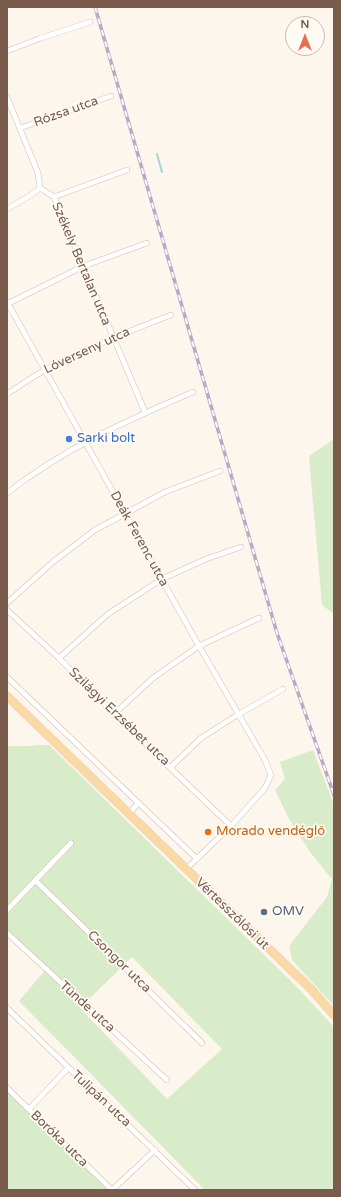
<!DOCTYPE html>
<meta charset="utf-8">
<style>
body{margin:0}
#map{position:relative;width:341px;height:1197px;overflow:hidden;background:#fdf6ec;font-family:"Varela Round",sans-serif}
canvas{display:block}
.frame{position:absolute;inset:0;border:8px solid #7a5c4d;pointer-events:none}
.north{position:absolute;left:285px;top:16px;width:40px;height:40px;box-sizing:border-box;background:#fffaf3;border:1px solid #cabbb1;border-radius:50%;rotate:0deg;font-size:11px;font-weight:700;line-height:16px;text-align:center;color:#7a5c4d}
.north::after{content:'';display:block;margin:auto;width:14px;height:18px;background:#e76f51;clip-path:polygon(50% 0,100% 100%,50% 72%,0 100%)}
</style>
<div id="map">
<canvas width="341" height="1197"></canvas>
<div class="frame"></div>
<div class="north">N</div>
</div>
<script>
const g = document.querySelector('canvas').getContext('2d');
g.lineJoin = 'round';
function paint(path, color) { g.fillStyle = color; g.fill(path, 'evenodd'); }
function strokePath(path, color, width, dash) { g.strokeStyle = color; g.lineWidth = width; g.lineCap = dash ? 'butt' : 'round'; g.setLineDash(dash || []); g.stroke(path); }
function label(font, color, halo, rows, align = 'center') {
  g.font = font + ' "Varela Round",sans-serif'; g.lineWidth = 3.5; g.setLineDash([]); g.textBaseline = 'middle'; g.strokeStyle = halo; g.fillStyle = color; for (const [text, x, y, turn = 0] of rows) {
    g.save(); g.translate(x, y); g.rotate((+turn || 0) * Math.PI / 180); g.textAlign = isNaN(turn) ? turn : align; if (halo) g.strokeText(text, 0, 0); g.fillText(text, 0, 0); g.restore();
  }
}
const green = new Path2D(`
 M334 439V614L322 605 309 456Z
 M38 745H49L297 987 334 1027V1190H205L19 1001 46 969 7 929V746H29ZM132 957 222 1049 167 1099 80 1008Z
 M313 750 334 805V1006L292 960 289 946 327 897 332 879 310 852 289 819 275 790 285 779 280 762Z
 M7 1090 113 1190H7Z`);
const stream = new Path2D(`
 M157 154 162 172`);
const minor = new Path2D(`
 M7 51 41 38 90 22
 M7 97 38 173 40 188 54 197 145 412
 M20 128 111 96
 M54 197 127 170
 M7 209 31 195 40 188
 M7 302 199 646 265 760 271 775 265 788 231 826 186 869
 M7 304 84 266 147 243
 M7 394C20 386 32 377 45 370 86 348 129 331 171 315
 M7 493C63 449 128 420 193 392
 M7 603 54 561 95 530 165 492 220 471
 M7 610 59 658 114 714 231 826
 M59 658 108 614 162 579 206 559 241 547
 M7 677 197 859
 M114 714 153 678 199 646 259 618
 M171 767 201 738 239 714 283 689
 M129 814 138 803
 M35 880 202 1043
 M7 910 71 843
 M7 933 167 1080
 M7 1008 195 1190
 M7 1088 112 1190
 M29 1109 68 1068
 M112 1190 155 1150`);
const primary = new Path2D(`
 M7 696 288 967 311 989 334 1015`);
const rail = new Path2D(`
 M95 7 277 633 334 795`);
const markers = [
 [69,439,4,"#3f7fe0"],
 [208,832,4,"#e8710a"],
 [264,912,4,"#5c6f8a"]
];
const streetNames = [
 ["Rózsa utca",66,112,-20],
 ["Székely Bertalan utca",81,264,67],
 ["Lóverseny utca",87,351,-25],
 ["Deák Ferenc utca",139,539,61],
 ["Szilágyi Erzsébet utca",119,717,44],
 ["Vértesszőlősi út",232,914,44],
 ["Csongor utca",119,962,44],
 ["Tünde utca",87,1007,42],
 ["Tulipán utca",101,1099,43],
 ["Boróka utca",59,1139,44]
];
const shopNames = [
 ["Sarki bolt",77,439]
];
const foodNames = [
 ["Morado vendéglő",216,832]
];
const serviceNames = [
 ["OMV",272,912]
];
paint(green, '#d8ecc9');
strokePath(stream, '#a5d3da', 2);
strokePath(minor, '#d1beb0', 6);
strokePath(primary, '#dad1cd', 9);
strokePath(minor, '#fff', 5);
strokePath(primary, '#fbd9a5', 8);
strokePath(rail, '#b9a8c9', 3.5);
strokePath(rail, '#fffaf3', 2, [6]);
for (const [x, y, r, color] of markers) { const dot = new Path2D(); dot.arc(x, y, r, 0, 2 * Math.PI); g.fillStyle = color; g.fill(dot); strokePath(dot, '#fffaf3', 1.5); }
label('13px', '#7a5c4d', '#fffaf3', streetNames);
label('13px', '#366cbe', '#fffaf3', shopNames, 'left');
label('13px', '#c56008', '#fffaf3', foodNames, 'left');
label('13px', '#4e5e75', '#fffaf3', serviceNames, 'left');
</script>
